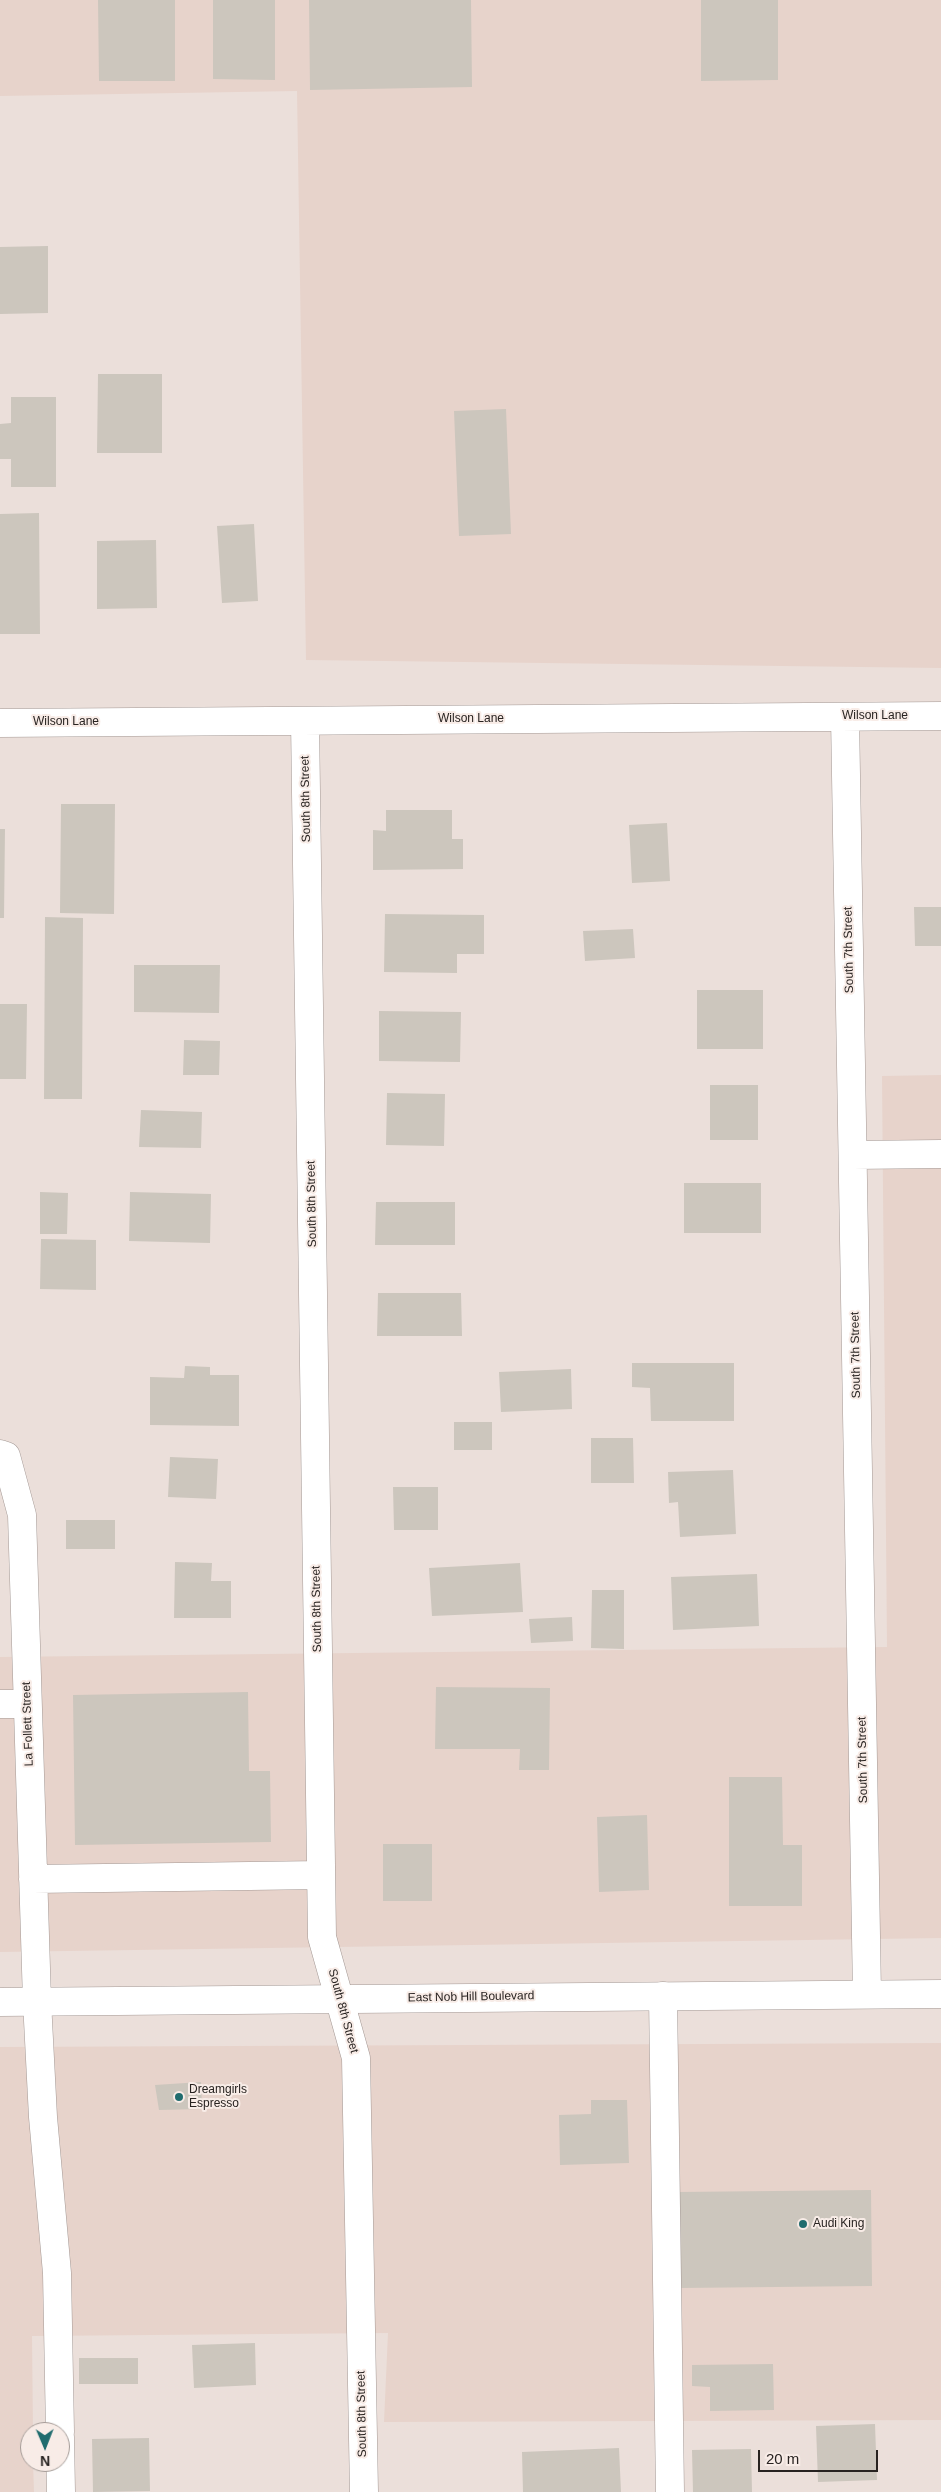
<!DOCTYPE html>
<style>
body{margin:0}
#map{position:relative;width:941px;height:2492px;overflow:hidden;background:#ebdfda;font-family:Arial,sans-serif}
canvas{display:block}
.north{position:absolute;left:20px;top:2422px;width:50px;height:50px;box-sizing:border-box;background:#f8ece7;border:1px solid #a59c98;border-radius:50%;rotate:179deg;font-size:14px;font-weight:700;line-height:20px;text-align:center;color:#282321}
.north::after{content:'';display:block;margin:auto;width:18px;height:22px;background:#206c6e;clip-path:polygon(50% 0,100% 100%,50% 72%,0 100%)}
.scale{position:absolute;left:758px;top:2450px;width:120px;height:22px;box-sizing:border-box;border:2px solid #282321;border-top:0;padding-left:6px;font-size:15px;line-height:18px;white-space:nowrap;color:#282321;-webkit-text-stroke:4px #f8ece7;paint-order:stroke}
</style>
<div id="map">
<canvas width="941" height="2492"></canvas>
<div class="north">N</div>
<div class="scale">20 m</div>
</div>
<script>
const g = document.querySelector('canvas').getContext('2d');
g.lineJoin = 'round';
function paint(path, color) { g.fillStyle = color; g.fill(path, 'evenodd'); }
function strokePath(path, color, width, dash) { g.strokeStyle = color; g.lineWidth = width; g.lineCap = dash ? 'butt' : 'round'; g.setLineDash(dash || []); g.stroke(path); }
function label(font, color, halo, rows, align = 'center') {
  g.font = font + ' Arial,sans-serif'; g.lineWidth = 4; g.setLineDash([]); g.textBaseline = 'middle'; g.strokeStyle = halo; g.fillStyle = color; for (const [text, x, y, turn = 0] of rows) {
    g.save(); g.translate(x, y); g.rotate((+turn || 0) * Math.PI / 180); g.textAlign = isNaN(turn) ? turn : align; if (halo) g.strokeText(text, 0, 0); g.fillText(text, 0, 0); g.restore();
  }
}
const built = new Path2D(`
 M0 0H941V668L306 660 297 91 0 96Z
 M941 1075V1938L0 1952V1657L887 1647 882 1076Z
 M941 2043V2420L384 2422 388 2333 32 2336 33 2432H30V2462H33L34 2492H0V2047Z`);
const building = new Path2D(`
 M98 0H175V81H99Z
 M213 0H275V80L213 79Z
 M309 0H471L472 87 310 90Z
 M701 0H778V80L701 81Z
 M48 246V313L0 314V247Z
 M98 374H162V453H97Z
 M11 397H56V487H11V459H0V424L11 423Z
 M506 409 511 534 459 536 454 411Z
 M39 513 40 634H0V514Z
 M254 524 258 601 222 603 217 526Z
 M156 540 157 608 97 609V541Z
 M61 804H115L114 914 60 913Z
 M386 810H452V839H463V869L373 870V830L386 831Z
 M667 823 670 881 632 883 629 825Z
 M0 829H5L4 918H0Z
 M914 907H941V946H915Z
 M385 914 484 915V954H457V973L384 972Z
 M45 917 83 918 82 1099H44Z
 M633 929 635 958 585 961 583 931Z
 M134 965H220L219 1013 134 1012Z
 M697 990H763V1049H697Z
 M0 1004H27L26 1079H0Z
 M379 1011 461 1012 460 1062 379 1061Z
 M184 1040 220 1041 219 1075H183Z
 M710 1085H758V1140H710Z
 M387 1093 445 1094 444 1146 386 1145Z
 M141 1110 202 1112 201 1148 139 1147Z
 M684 1183H761V1233H684Z
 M40 1192 68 1193 67 1234H40Z
 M130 1192 211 1194 210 1243 129 1241Z
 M376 1202H455V1245H375Z
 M41 1239 96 1240V1290L40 1289Z
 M378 1293H461L462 1336H377Z
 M632 1363H734V1421H651L650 1388 632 1387Z
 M185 1366 210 1367V1375H239V1426L150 1425V1377L184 1378Z
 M571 1369 572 1409 501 1412 499 1372Z
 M454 1422H492V1450H454Z
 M591 1438H633L634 1483H591Z
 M170 1457 218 1459 216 1499 168 1497Z
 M733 1470 736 1534 680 1537 678 1502 669 1503 668 1472Z
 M393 1487H438V1530H394Z
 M66 1520H115V1549H66Z
 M175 1562 212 1563 211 1581H231V1618H174Z
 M520 1563 523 1612 432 1616 429 1568Z
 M757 1574 759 1626 673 1630 671 1577Z
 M592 1590H624V1649L591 1648Z
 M572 1617 573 1641 531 1643 529 1619Z
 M436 1687 550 1688 549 1770H519L520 1749H435Z
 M248 1692 249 1771H270L271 1842 75 1845 73 1695Z
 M729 1777H782L783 1845H802V1906H729Z
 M647 1815 649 1890 599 1892 597 1817Z
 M383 1844H432V1901H383Z
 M201 2082 202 2109 159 2110 155 2085Z
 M591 2100H627L629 2163 560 2165 559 2115 591 2114Z
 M871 2190 872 2286 679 2288 678 2192Z
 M255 2343 256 2385 194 2388 192 2345Z
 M79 2358H138V2384H79Z
 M773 2364 774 2410 710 2411V2387L692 2386V2365Z
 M875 2424 877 2480 818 2482 816 2426Z
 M149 2438 150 2491 93 2492 92 2439Z
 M619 2448 621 2492H523L522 2452Z
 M751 2449 752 2492H693L692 2450Z`);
const minor = new Path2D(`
 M845 717 867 1993
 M305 721 322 1937 356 2058 364 2492
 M0 723 941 716
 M853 1155 941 1154
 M0 1454 6 1456 22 1515 37 2001 43 2117 57 2273 60 2432
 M0 1704H27
 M33 1879 321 1875
 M663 1996 670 2492
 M60 2437 61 2492`);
const major = new Path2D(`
 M0 2002 941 1994`);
const markers = [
 [179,2097,5,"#206c6e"],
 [803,2224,5,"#206c6e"]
];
const streetNames = [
 ["Wilson Lane",875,716],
 ["Wilson Lane",471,719],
 ["Wilson Lane",66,722],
 ["South 8th Street",306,799,-91],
 ["South 7th Street",849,950,-91],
 ["South 8th Street",312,1204,-91],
 ["South 7th Street",856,1355,-91],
 ["South 8th Street",317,1609,-91],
 ["La Follett Street",28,1724,-92],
 ["South 7th Street",863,1760,-91],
 ["East Nob Hill Boulevard",471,1997,-1],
 ["South 8th Street",343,2011,75],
 ["South 8th Street",362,2414,-91]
];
const poiNames = [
 ["Dreamgirls",189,2090],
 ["Espresso",189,2104],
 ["Audi King",813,2224]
];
paint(built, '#e7d3cb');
paint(building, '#ccc6bd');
strokePath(minor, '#a49995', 29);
strokePath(major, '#a49995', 29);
strokePath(minor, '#fff', 28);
strokePath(major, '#fff', 28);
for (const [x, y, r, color] of markers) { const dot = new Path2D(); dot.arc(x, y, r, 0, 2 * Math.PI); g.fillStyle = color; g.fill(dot); strokePath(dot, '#f8ece7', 2); }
label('12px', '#282321', '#f8ece7', streetNames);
label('12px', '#282321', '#f8ece7', poiNames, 'left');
</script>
